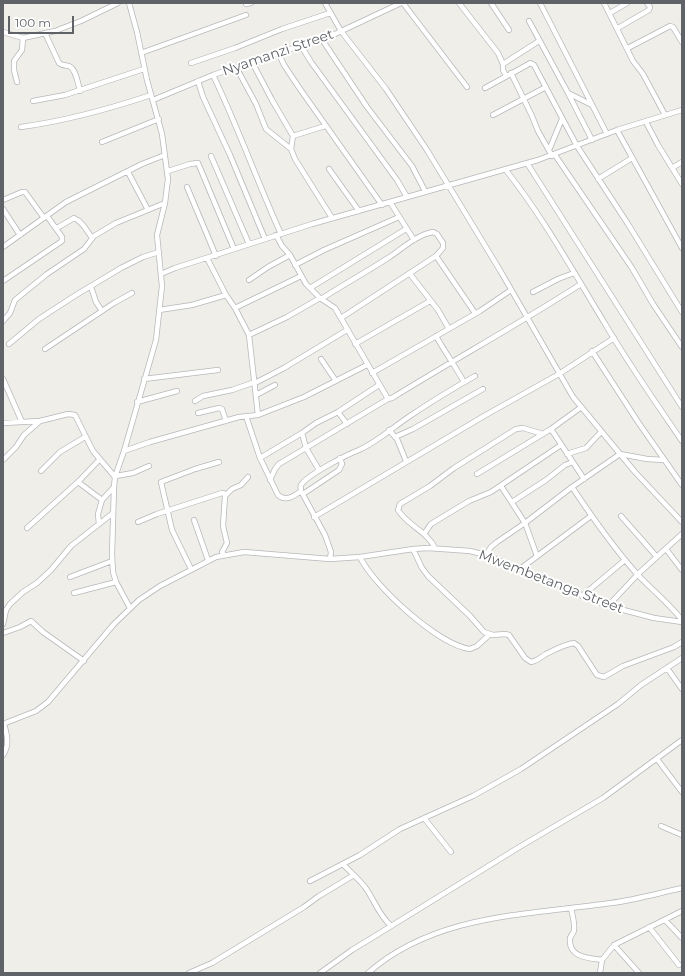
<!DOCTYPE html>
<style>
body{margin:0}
#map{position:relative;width:685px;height:976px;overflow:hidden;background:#f0eee8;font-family:Montserrat,sans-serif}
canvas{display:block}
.frame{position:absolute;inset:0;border:4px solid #5f6367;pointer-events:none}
.scale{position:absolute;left:8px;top:16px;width:66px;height:18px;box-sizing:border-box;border:2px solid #5f6367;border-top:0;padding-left:5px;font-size:12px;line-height:14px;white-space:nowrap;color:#5f6367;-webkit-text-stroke:3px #fff;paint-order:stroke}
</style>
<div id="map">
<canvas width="685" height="976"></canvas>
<div class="frame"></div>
<div class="scale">100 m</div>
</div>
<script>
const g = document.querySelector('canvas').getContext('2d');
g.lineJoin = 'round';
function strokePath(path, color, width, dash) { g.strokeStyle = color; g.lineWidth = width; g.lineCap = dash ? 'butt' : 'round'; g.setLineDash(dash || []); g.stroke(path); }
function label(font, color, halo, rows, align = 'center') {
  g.font = font + ' Montserrat,sans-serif'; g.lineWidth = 4; g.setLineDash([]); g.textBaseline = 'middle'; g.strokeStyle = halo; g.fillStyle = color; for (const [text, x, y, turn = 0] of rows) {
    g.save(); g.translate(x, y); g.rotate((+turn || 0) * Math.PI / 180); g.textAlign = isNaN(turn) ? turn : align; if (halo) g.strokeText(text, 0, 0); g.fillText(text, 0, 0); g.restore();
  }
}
const minor = new Path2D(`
 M129 3 137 32 147 80 162 134 168 179 165 203 157 235 162 286 156 340 124 451 115 477 114 487 112 555 113 572 116 582 130 608
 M325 3 341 31 386 89 427 150 501 272 573 397 635 472 682 522
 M403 3 467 87
 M459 3 498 53 503 64
 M491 3 509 30
 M540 3 607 134
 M604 3 633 61 643 74 665 115
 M246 4 251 3
 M610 13 627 3
 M529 21 568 93 592 140
 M618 28 649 10 650 7 647 3
 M3 32 23 38 55 31 81 21 118 3
 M45 33 59 63C63 66 65 65 69 66 76 69 78 84 80 91
 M321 38 367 107 412 166 425 191
 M300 44 311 62 397 180 407 197
 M628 48 670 26 673 27 682 42
 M278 52 284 65 300 89 382 205
 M141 53 246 15
 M252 62 272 100 293 136 291 149 295 159 332 218
 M191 63 235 48 282 29 330 13
 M236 67 256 104 266 129 291 149
 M511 73 532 116 538 131 552 156
 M213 75C238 127 257 181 281 234
 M506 76 503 70V64L539 41
 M198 81 203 97 230 155 265 239
 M17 82 14 70V61L22 50 23 38
 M485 88 527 65 530 63 534 65 577 146 628 224 682 312
 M568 93 592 105
 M153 100 213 75 335 34 401 3
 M33 101 65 95 144 69
 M493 115 546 87
 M646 122 658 145 682 184
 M21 127C65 121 109 109 151 95
 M617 130 682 248
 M293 136 325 126
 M102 142 159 119
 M549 150 562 119
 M555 155 632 268 653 304 682 347
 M211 156 249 244
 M527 163 682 407
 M672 168 682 162
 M329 169 359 211
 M505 169C544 218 574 273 607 327 630 366 656 403 682 441
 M168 171 190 164 198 163 234 249
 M128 172 148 210
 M598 179 632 158
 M187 187 216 256
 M3 200 22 192H25L44 218
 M390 202 414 240
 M3 209 20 235
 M57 228 74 218C82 221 87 231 92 238
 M276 235 282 246 290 255 306 284 320 298 335 308 388 399 392 398C455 359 519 324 581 284
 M3 247 66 202 142 164 165 155
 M436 256 475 313
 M207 258 226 295 235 308 249 335 258 415
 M295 265 324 250 399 217
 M161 274 175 268 312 224 538 160 617 130 682 110
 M410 274 438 310 449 329
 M249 280 268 267 290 255
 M3 281 62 241V237L47 216
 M91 287 96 302 102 311
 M310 288 406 229
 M533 292 558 279 574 273
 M321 299C343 285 366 272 388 258 402 249 416 235 433 232L437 234 443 243V248L436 256 341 318
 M235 308 301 276
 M159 310 192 305 226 295
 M3 321 10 313 15 300 47 274 84 249 94 236 116 223 165 203
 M249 335 287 317 320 298
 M436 336C445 352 455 366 464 382
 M9 344 39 319 76 295 121 268 143 257 159 252
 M355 344 430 301
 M45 349 114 303 132 293
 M592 351 638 422 682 485
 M321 359 336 381
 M372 373 480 311 511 290
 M3 379 22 422
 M144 379 218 370
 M255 383 284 368 347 330
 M256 395 275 385
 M195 401 203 396 232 390 255 382
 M137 402 177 391
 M338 412 347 424
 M198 413 219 408 222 409 226 421
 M246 416 260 458 278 495C286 502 294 496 301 491
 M3 423 40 421 68 414 75 415 93 451 115 477
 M551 429 584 479
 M389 430 397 439 406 461
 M302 433 306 448 319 470
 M395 437 413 429 483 389
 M124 451 150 442 239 417 258 415 304 397 367 365
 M567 454 586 448 601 432
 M260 458 302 433 316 423 338 412 379 385
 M3 460 16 447 24 435 40 421
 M41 471 60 452 85 437
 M477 474 551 429 580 408
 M116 476 133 473 149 466
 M270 480 275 469 279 464 388 399
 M78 482 102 500 98 514 99 524
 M501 486 525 523 537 556
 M572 487C592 517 613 547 637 574 652 590 669 603 682 620
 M303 494 339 470 342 464 340 458
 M102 500 114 487
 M512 502 546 480 565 465 573 462
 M621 516 657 557
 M314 517 484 416 559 374 614 338
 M194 520 208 560
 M138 522 157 514 222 493 226 494
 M27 528 79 481 100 459
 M424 534 431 524 469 501 491 492 561 445
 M435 548C427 531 408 526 398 510L400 504 430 486 454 468 516 429 523 428 543 434
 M413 549 422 568 428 576 470 616 484 632 493 635 505 634 509 635 525 658 531 662C537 661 541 657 546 654 554 650 565 644 574 643L578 646 597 675 604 677 623 666 674 647 682 642
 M666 549 682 570
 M224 555 222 552 227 543 223 526 225 496 232 489 241 485 248 477
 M486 555 491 547 497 542 525 523 572 487 620 454 647 459 664 460
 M360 557C373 585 438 645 470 649L477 646 489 635
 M330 559 331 552 325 535 301 491C301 488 300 487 301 485 307 475 348 454 359 450 377 442 391 429 407 418 429 403 452 389 475 376
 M191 569 172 530 161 482 195 469 219 462
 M520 569 591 516
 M70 577 112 561
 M74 593 116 582
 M582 596 625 560
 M608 606 638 574 682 534
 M3 624 6 610 10 604 23 592 37 583 51 570 71 546 113 513
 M3 633 20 627 31 621 43 632 84 661
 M667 668 682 689
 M3 724 36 711 48 702 114 624 139 600 160 586 216 557 244 552 330 559 360 557 413 549 428 548 470 551 486 555 608 606 654 618 682 622
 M3 755C10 745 7 735 4 724
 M657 759 682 792
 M424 818 451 852
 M661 826 682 835
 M343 864C350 872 358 878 365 887 375 901 378 914 391 926
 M310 881 360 855 400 829 473 796 521 769 618 704 641 685 682 658
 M571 908C572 914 575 923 574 930 574 933 571 935 570 938 568 958 589 958 602 960
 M665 920 682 938
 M649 927 679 965
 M614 945 639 973
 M189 973 212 963 304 907 319 896 354 875
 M320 973 352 950 375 936 521 846 603 798 682 740
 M368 973C435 914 527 915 611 903 635 900 659 893 682 888
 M600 973 602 960 614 945 682 911`);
const streetNames = [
 ["Nyamanzi Street",278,53,-19],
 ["Mwembetanga Street",551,582,21]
];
strokePath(minor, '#b5b8bb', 6);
strokePath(minor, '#fff', 4.5);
label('14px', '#5f6367', '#fff', streetNames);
</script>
